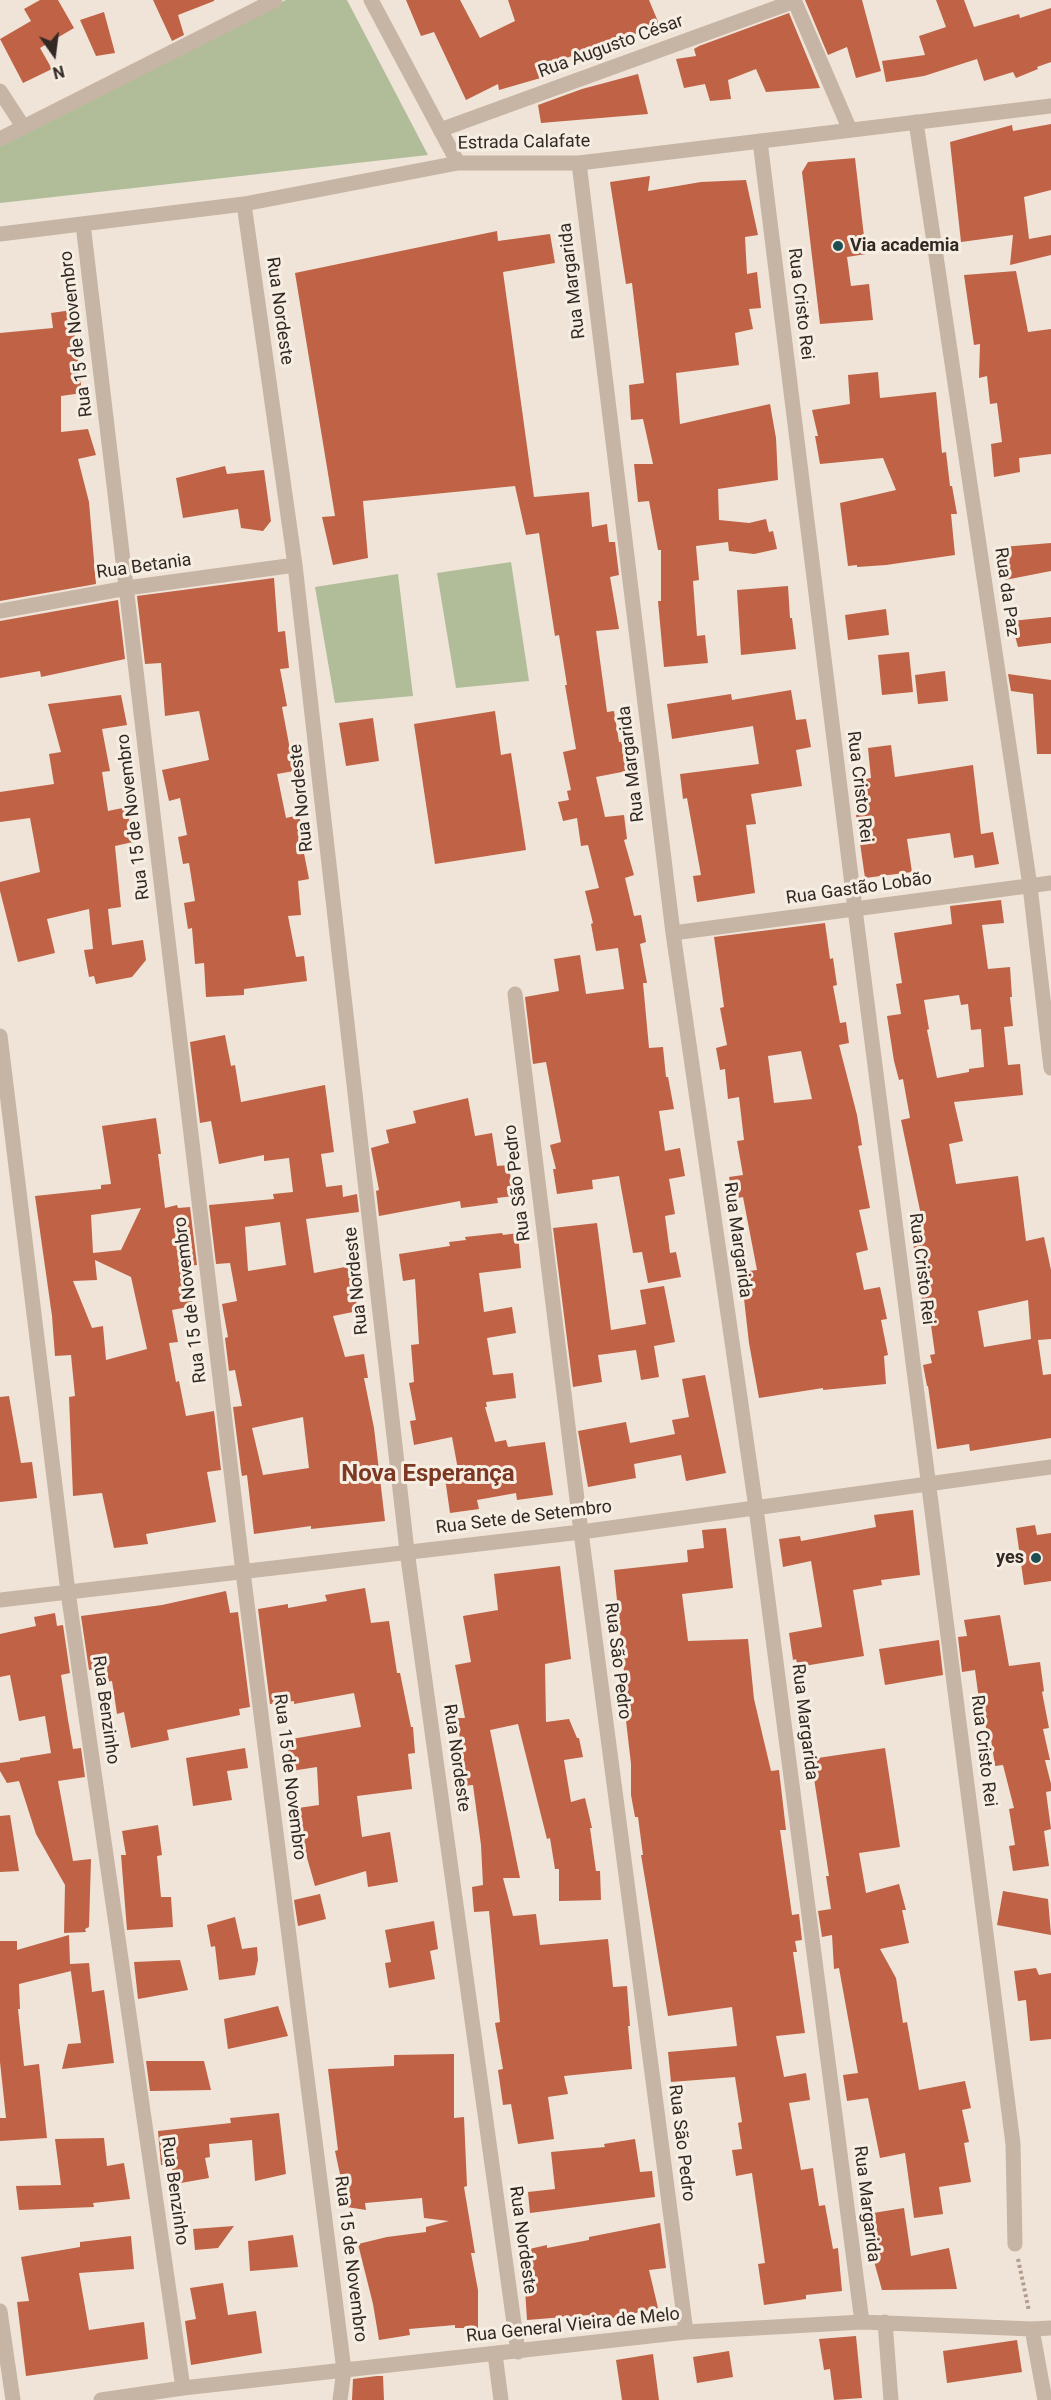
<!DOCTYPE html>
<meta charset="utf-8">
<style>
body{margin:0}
#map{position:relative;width:1051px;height:2400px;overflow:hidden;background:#efe4d7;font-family:Roboto,sans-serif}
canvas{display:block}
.north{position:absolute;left:24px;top:24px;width:60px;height:60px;-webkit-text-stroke:4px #f7eee3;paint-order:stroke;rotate:166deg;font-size:16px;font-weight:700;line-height:24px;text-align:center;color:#322925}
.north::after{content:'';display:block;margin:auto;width:21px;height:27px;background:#322925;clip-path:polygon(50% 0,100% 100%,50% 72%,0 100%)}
</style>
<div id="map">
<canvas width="1051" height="2400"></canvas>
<div class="north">N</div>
</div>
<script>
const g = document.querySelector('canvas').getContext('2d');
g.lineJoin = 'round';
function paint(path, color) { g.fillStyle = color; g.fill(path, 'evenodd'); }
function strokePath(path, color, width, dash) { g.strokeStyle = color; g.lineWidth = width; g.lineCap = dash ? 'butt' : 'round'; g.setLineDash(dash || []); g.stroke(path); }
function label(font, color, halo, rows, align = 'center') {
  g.font = font + ' Roboto,sans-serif'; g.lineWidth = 6; g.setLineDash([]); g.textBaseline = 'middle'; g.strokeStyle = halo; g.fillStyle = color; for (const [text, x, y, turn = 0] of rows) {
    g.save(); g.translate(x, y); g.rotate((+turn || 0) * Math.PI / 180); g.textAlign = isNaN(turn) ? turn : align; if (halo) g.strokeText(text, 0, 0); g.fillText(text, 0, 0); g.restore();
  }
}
const green = new Path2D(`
 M286 0H347L428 155 0 203V140Z
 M511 562 529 681 456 688 437 573Z
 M398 574 413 696 335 703 315 587Z`);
const building = new Path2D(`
 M40 0H58L74 28 40 48 52 69 23 83 0 39 31 21 24 9Z
 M153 0H214V1L178 15 184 35 172 41Z
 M406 0H460L480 38 515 21 508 0H649L659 24 601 48 599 44 567 58 568 67 544 77 499 90 498 84 466 100 434 32 421 36Z
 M805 0H862L881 71 856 78 847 47 828 55Z
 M936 0H964L974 27 1019 14 1020 18 1051 8V62L1037 67 1038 69 1016 78 1013 72 984 81 977 59 924 76 886 82 882 61 925 55 919 36 946 27Z
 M104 12 115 53 96 56 80 20Z
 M789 13 820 88 766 92 756 69 728 80 731 99 710 101 705 84 684 88 676 59 696 56 694 49 699 46Z
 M638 74 648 114 541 123 538 105 582 89Z
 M1051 124V190L1024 197 1029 239 1051 235V255L1010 265 1013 235 961 242 950 142 1012 125 1013 131Z
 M855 158 866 254 847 257 851 286 869 284 873 320 820 324 802 172 808 162Z
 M650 176 648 191 701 182 746 180 758 235 745 237 747 274 757 272 761 308 749 309 753 329 735 333 739 365 676 373 680 424 770 404 776 438 778 480 718 489 719 520 749 523 766 519 769 532 773 531 777 549 754 554 729 551 728 542 696 546 699 580 693 581 697 636 705 635 708 663 664 667 658 601H661V550H658L649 501 638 502 634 464H653L643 419 631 420 629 385 644 383 632 283 626 284 610 182Z
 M497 231 498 241 550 234 555 263 503 272 534 497 589 492 592 527 607 524 609 542H615L619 575 610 577 619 629 596 631 607 712 614 711 619 742 627 741 632 770 596 777 605 817 624 815 627 839 624 840 634 875 625 878 634 916 641 915 646 942 640 944 647 983H643L649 1048 663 1047 666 1077H668L674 1109 659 1111 665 1151 680 1148 685 1176 669 1179 675 1214 665 1216 670 1253 676 1252 681 1277 648 1283 642 1252 633 1253 619 1176 592 1180 593 1189 557 1194 553 1169H556L550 1145 561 1142 546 1062 533 1064 525 997 559 991 554 959 580 955 586 994 624 989 618 948 596 951 591 924 593 923 585 891 599 888 588 845 581 846 577 818 563 821 558 802 569 800 567 791 571 790 563 752 576 749 565 685H567L559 635 555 636 539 533 526 535 515 486 363 501 368 558 333 565 322 517 335 516 295 273Z
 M1016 271 1028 332 1051 329V454L1019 458 1020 472 994 477 991 444 1002 442 997 403 990 404 987 376 979 378 980 344 974 345 964 275Z
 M72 310 82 393 61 396V432L88 429 96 455 78 459 89 502 96 584 0 601V333L53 328 51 313Z
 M878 372 880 398 936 392 942 453 946 452 950 486H952L957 514H951L955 555 886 565 857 567V565L848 566 840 503 896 490 883 458 820 464 815 436H818L812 410 850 404 848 375Z
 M225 466 227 474 264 470 271 521 263 531 241 528 238 509 183 518 176 478Z
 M1051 543V571L1005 580 1002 547Z
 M274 578 278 632 285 631 289 668 280 669 287 706 282 707 294 771 277 774 286 818 299 815 305 842 302 843 309 879 298 881 301 915 288 916 296 957 304 956 307 981 244 989V995L206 997 204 963 195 964 192 928 188 929 184 903 195 901 189 863 183 864 178 837 187 835 180 798 169 801 162 770 209 760 199 711 165 716 161 663 145 664 137 596Z
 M788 586 790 618H792L796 649 741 655 737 590Z
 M118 600 125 659 41 677 40 671 0 678V621Z
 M886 609 889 635 848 640 845 615Z
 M1051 617V643L1018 647 1011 621Z
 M909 652 913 692 882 695 878 655Z
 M945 671 948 701 918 704 915 675Z
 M1008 674 1051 680V754H1037L1033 694 1011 691Z
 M791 690 796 720 806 719 811 747 796 750 802 786 751 794 756 824 746 825 755 893 697 902 693 876 701 875 687 798 683 799 680 774 759 764 753 726 672 739 667 704 731 694 732 700Z
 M121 695 127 725 102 729 110 771 102 772 108 811 127 807 133 842 115 846 121 907 108 909 112 945 143 940 146 960 132 977 96 984 94 976 89 977 84 950 93 949 89 909 47 919 55 953 18 962 0 891V882L40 872 30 818 0 822V792L54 784 49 754 61 752 48 704Z
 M495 711 501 755 511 753 526 850 435 864 414 724Z
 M373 718 379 761 346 766 339 723Z
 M891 745 895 777 973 765 981 834 993 832 999 864 975 868 973 855 954 858 950 833 907 839 912 872 865 878 856 815 866 814 861 780 871 778 868 748Z
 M1001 900 1004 923 982 925 988 969 1010 967 1012 997H1010L1013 1026 1004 1027 1008 1065 1020 1064 1023 1095 954 1102 963 1141 949 1144 956 1184 1018 1176 1026 1241 1044 1237 1051 1270V1339L1038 1340 1043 1375 1051 1374V1438L970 1451 969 1444 937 1449 928 1386H927L923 1365 932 1363 930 1355 935 1354 929 1311 924 1312 920 1288 928 1287 921 1248 914 1249 909 1222 922 1220 901 1120 910 1118 903 1079 899 1080 894 1061 887 1016 901 1014 896 984 902 983 894 933 952 924 950 906ZM959 995 961 1005 968 1004 971 1030 981 1029 984 1067 969 1069V1072L937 1078 927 1030 929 1029 924 1000ZM1028 1300 1031 1339 984 1347 978 1311Z
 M825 923 830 959 833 958 837 985 833 986 840 1023 846 1022 849 1043 839 1045 857 1115 862 1145 858 1146 870 1208 859 1210 868 1250 856 1253 864 1290 880 1287 887 1319 881 1320 888 1355 884 1356 886 1384 823 1390V1388L759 1398 749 1343 741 1272 757 1270 743 1197 733 1199 729 1177 743 1175 737 1141 744 1140 739 1097 728 1099 725 1069 720 1070 716 1048 727 1045 720 1008 724 1007 714 937ZM801 1051 812 1099 774 1103 768 1056Z
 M225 1035 231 1066 235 1065 241 1102 325 1085 334 1152 321 1154 326 1187 342 1185 343 1197 357 1194 359 1212 306 1219 314 1273 350 1266 358 1311 333 1316 345 1357 364 1354 368 1378H364L374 1428 385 1521 311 1529V1526L254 1534 247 1475 242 1476 241 1470 233 1407 242 1406 235 1370 229 1371 225 1338 228 1337 222 1304 237 1301 230 1263 216 1264 209 1205 274 1199 273 1194 293 1192 289 1158 264 1161V1155L219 1164 211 1121 200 1123 190 1042ZM280 1222 286 1265 248 1271 245 1227ZM303 1417 309 1468 263 1475 252 1428Z
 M468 1098 475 1136 492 1133 497 1166 509 1165 513 1196 497 1198 498 1203 461 1208 460 1201 379 1216 376 1191 379 1190 371 1148 389 1143 386 1130 416 1123 413 1111Z
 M156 1118 161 1154H158L165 1208 177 1205 178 1208 190 1207 197 1265 186 1266 193 1306 172 1310 178 1342 169 1343 176 1382 179 1381 186 1416 214 1411 221 1470 207 1472 216 1522 146 1534 148 1544 114 1548 102 1493 73 1496 69 1397 75 1396 71 1355 55 1356 52 1316 35 1196 101 1189V1185L111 1184 102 1126ZM141 1208 121 1250 93 1253 91 1215ZM95 1260 131 1277 147 1349 106 1360 103 1326 92 1328 73 1281 97 1280Z
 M597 1223 611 1330 646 1324 640 1290 664 1286 675 1342 654 1346 659 1377 641 1380 636 1350 598 1355 602 1382 573 1387 553 1228Z
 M502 1233 503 1235 518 1233 521 1268 479 1273 484 1312 512 1307 516 1333 487 1338 493 1375 513 1373 516 1398 486 1402 487 1407H485L495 1442 506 1440 508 1447 545 1442 553 1495 517 1500 516 1493 477 1500 479 1509 450 1513 445 1478 459 1475 452 1437 414 1445 410 1421 416 1420 409 1383 414 1382 411 1345 419 1344 415 1279 403 1281 399 1254 450 1246 449 1242 466 1240 465 1237Z
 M705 1375 726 1473 686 1481 681 1455 634 1464 636 1478 588 1487 578 1431 626 1422 630 1443 675 1434 672 1420 689 1417 682 1379Z
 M9 1396 21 1463 32 1462 37 1498 0 1502V1397Z
 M913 1510 920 1575 881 1580 882 1585 853 1590 864 1656 798 1667 796 1659 793 1660 789 1633 822 1627 811 1561 783 1567 779 1539 800 1536 801 1541 876 1527 874 1515Z
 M1035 1525 1037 1535 1051 1533V1581L1024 1585 1016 1528Z
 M726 1528 733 1588 682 1594 688 1641 748 1639 754 1699 771 1771 779 1770 786 1830H780L792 1915 799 1914 802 1940 795 1941 797 1952H793L805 2033 776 2036 784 2077 806 2073 810 2100 789 2103 801 2170 813 2168 819 2206 825 2205 833 2249 838 2248 842 2291 806 2295V2299L764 2305 758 2264 765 2263 752 2173 736 2176 732 2150 742 2149 738 2123 742 2122 735 2077 671 2082 668 2052 737 2046 732 2007 668 2016 641 1855H643L638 1817H635L631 1795V1764L625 1712H628L614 1570 688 1562 687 1550 704 1548 702 1530Z
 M560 1566 571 1659 545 1664 546 1722 569 1719 577 1738H579L583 1757 564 1760 571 1802 585 1798 592 1828H590L596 1871H600L601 1900 559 1901V1869H555L550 1838 547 1839 518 1724 490 1730 520 1878H503L513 1916 536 1914 540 1945 608 1939 613 1987 627 1986 630 2026H628L632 2069 564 2076 568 2094 548 2097 554 2139 518 2144 511 2104 503 2105 498 2070 503 2069 495 2023 500 2022 489 1911 474 1912 472 1887 483 1885 481 1845 473 1785 461 1786 457 1753H461L458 1718H465L455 1665 471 1662 463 1616 498 1610 494 1574Z
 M365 1588 371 1623 389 1621 397 1673H400L411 1727H413L415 1753 408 1754 412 1789 357 1796 362 1837 390 1832 398 1882 368 1887 366 1871 315 1886 302 1840 298 1808 319 1805 317 1767 291 1771 286 1740 361 1727 354 1693 294 1704V1701L270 1704 258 1609 288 1604V1608L327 1601 325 1595Z
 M226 1591 230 1613 238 1612 250 1707 239 1709 240 1715 167 1730 169 1740 131 1748 124 1712 117 1714 112 1681 101 1683 99 1668 89 1670 81 1616 162 1605Z
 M55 1613 57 1626 63 1625 70 1673 61 1675 68 1720 73 1749 81 1748 85 1777 58 1781 73 1861 91 1859 89 1927 85 1929 86 1932 64 1933 65 1885 36 1834 19 1781 7 1783 0 1771V1763L20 1760V1758L51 1753 45 1716 19 1721 10 1675 0 1677V1634L36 1626 34 1617Z
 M1000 1615 1009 1666 1040 1662 1044 1691 1042 1692 1049 1728 1043 1729 1050 1760H1045L1051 1784V1791L1046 1792 1051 1829 1044 1831 1049 1866 1013 1871 1009 1846 1015 1845 1009 1809 1014 1808 1003 1765 995 1766 991 1739H988L981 1699 979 1700 975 1670 962 1672 958 1637 967 1636 964 1620Z
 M939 1640 943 1675 885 1685 879 1649Z
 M245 1748 248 1768 227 1771 232 1800 193 1806 186 1758Z
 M885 1748 900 1847 859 1853 866 1893 899 1884 906 1910H902L909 1943 880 1949 896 1978 903 2023 907 2022 919 2090 965 2081 971 2108 962 2110 969 2142 964 2143 971 2182 939 2187 943 2214 914 2218 905 2153 880 2158 868 2098 847 2101 843 2075 858 2073 839 1968 834 1969 832 1935 822 1937 818 1911 831 1909 826 1876H829L811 1759Z
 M10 1815 19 1871 0 1872V1816Z
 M158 1825 162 1855 157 1856 161 1897H171L173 1927 127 1930 121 1855H126L122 1831Z
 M1003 1891 1048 1899 1051 1935 997 1925Z
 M320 1894 326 1919 298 1926 294 1900Z
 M235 1917 242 1949 257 1947 258 1960 255 1975 219 1980 215 1946 211 1947 207 1925Z
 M434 1921 438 1949 430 1951 435 1979 389 1988 385 1963 391 1962 385 1930Z
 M69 1935 70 1964 89 1963 92 1992 104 1990 114 2063 62 2069 68 2044 81 2043 70 1965 71 1971 19 1984 20 2009H18L24 2066 39 2064 47 2138 0 2141V2118H6L0 2062V1941H17V1950Z
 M180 1960 188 1990 138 1999 134 1962Z
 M1036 1968 1039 1975 1051 1973V2039L1030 2041 1026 2000 1018 2001 1014 1971Z
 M278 2006 288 2036 228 2049 224 2019Z
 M454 2054V2118L464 2117 467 2186 464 2187 475 2253H471L478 2290V2328H455V2325L409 2329 410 2335 379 2340 373 2304 358 2244 387 2237 426 2232V2227L449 2221 424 2218 422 2198 365 2203 366 2210 347 2207 335 2151 338 2150 328 2069 394 2066V2055Z
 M146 2061H204L211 2090 150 2091Z
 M279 2113 286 2174 255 2181 252 2140 209 2144 210 2157 205 2158 209 2178 175 2184 171 2163 161 2165 158 2131 231 2123 230 2118Z
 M104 2138 107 2166 124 2163 130 2199 93 2203 94 2207 19 2210 16 2186 61 2185 55 2139Z
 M635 2139 640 2172 652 2171 655 2197 530 2213 528 2192 555 2189 551 2152 605 2147 604 2144Z
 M904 2208 911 2256 949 2248 957 2289 882 2290 875 2265 867 2214Z
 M660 2223 666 2268 649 2270 658 2308 591 2323 589 2315 527 2320 525 2289 532 2288 525 2250 547 2245V2248L589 2240V2237Z
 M234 2226 218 2248 195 2250 193 2229Z
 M293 2235 298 2267 250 2271 248 2241Z
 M131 2236 134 2269 79 2273 89 2330 144 2322 148 2359 26 2376 17 2302 29 2301 21 2257 80 2247V2242Z
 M223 2283 228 2315 256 2311 262 2353 191 2365 185 2321 196 2319 190 2288Z
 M856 2336 862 2398 834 2400 830 2369 824 2370 819 2339Z
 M1017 2340 1022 2372 947 2383 943 2351Z
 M729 2351 733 2377 697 2383 693 2357Z
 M653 2354 659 2400H622L616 2360Z
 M377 2376H383L384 2400H352L353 2379Z`);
const path = new Path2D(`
 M1018 2259 1029 2311`);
const minor = new Path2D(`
 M371 0 458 163
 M794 0 850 130
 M0 91 24 128
 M916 122 1030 886 1051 1068
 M440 130 795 1
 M0 139 275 0
 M760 141 855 909 1013 2144 1015 2244
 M579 163 673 933 756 1508 862 2322
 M244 204 295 565 407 1551 518 2352
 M83 224 243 1572 344 2370 340 2400
 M0 234 244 204 458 163H579L1051 106
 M0 611 127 588 295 565
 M673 933 1051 883
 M515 994 581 1532 686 2332
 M0 1036 68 1592 183 2388
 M0 1600 581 1532 1051 1467
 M0 2311 13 2400
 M885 2322 891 2400
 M1032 2329 1045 2400
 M495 2354 501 2400
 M101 2400 183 2388 686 2332 862 2322 1032 2329 1051 2328`);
const markers = [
 [838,246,6,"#1e4e51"],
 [1036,1558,6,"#1e4e51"]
];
const streetNames = [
 ["Rua Augusto César",611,47,-20],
 ["Estrada Calafate",524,143,-1],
 ["Rua Margarida",573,281,-97],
 ["Rua Cristo Rei",800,304,83],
 ["Rua Nordeste",279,311,82],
 ["Rua 15 de Novembro",77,334,-97],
 ["Rua Betania",144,567,-8],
 ["Rua da Paz",1006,592,82],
 ["Rua Margarida",632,764,-97],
 ["Rua Cristo Rei",859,787,83],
 ["Rua Nordeste",302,798,-96],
 ["Rua 15 de Novembro",134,817,-97],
 ["Rua Gastão Lobão",859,889,-8],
 ["Rua São Pedro",518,1183,-97],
 ["Rua Margarida",737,1240,82],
 ["Rua Cristo Rei",921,1269,83],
 ["Rua Nordeste",357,1281,-96],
 ["Rua 15 de Novembro",191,1300,-97],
 ["Rua Sete de Setembro",524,1518,-7],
 ["Rua São Pedro",617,1661,83],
 ["Rua Benzinho",105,1710,82],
 ["Rua Margarida",804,1722,83],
 ["Rua Cristo Rei",983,1751,83],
 ["Rua Nordeste",456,1758,82],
 ["Rua 15 de Novembro",289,1777,83],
 ["Rua São Pedro",681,2143,83],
 ["Rua Benzinho",174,2191,82],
 ["Rua Margarida",866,2204,83],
 ["Rua Nordeste",522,2240,82],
 ["Rua 15 de Novembro",350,2259,83],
 ["Rua General Vieira de Melo",573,2326,-6]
];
const poiNames = [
 ["Via academia",850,246],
 ["yes",1024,1558,"right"]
];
const districtNames = [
 ["Nova Esperança",428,1475]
];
paint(green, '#b1bd99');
paint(building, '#bf6245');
strokePath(path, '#b29e8f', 4, [3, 3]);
strokePath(minor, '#c6b4a4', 15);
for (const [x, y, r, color] of markers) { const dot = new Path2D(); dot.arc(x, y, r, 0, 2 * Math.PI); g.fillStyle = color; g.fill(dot); strokePath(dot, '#f7eee3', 2); }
label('18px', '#322925', '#f7eee3', streetNames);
label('bold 18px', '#322925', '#f7eee3', poiNames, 'left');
label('bold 24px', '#7d3823', '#f7eee3', districtNames);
</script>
